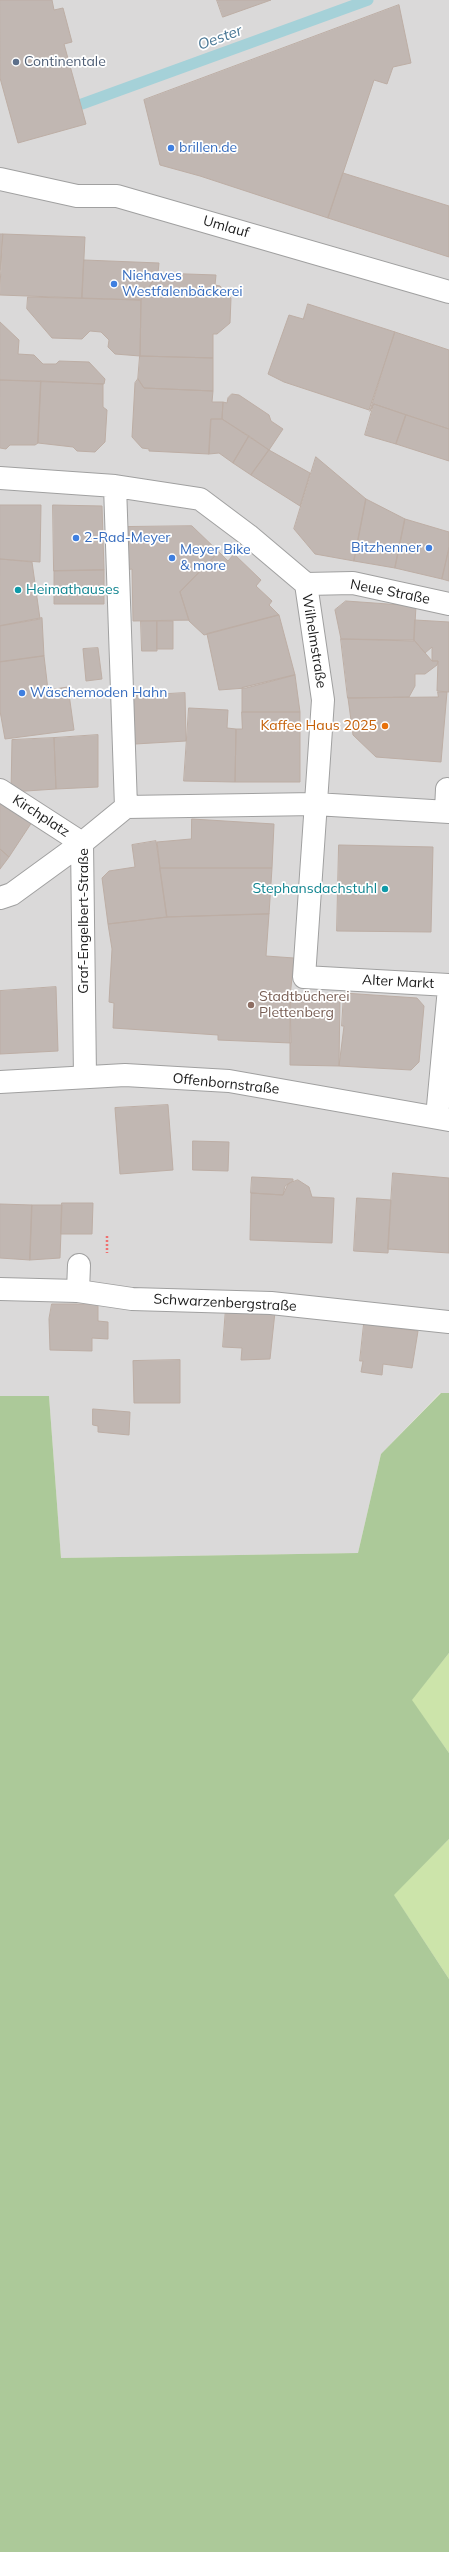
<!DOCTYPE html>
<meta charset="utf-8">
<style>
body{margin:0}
canvas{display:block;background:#ede8e2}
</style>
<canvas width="449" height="2552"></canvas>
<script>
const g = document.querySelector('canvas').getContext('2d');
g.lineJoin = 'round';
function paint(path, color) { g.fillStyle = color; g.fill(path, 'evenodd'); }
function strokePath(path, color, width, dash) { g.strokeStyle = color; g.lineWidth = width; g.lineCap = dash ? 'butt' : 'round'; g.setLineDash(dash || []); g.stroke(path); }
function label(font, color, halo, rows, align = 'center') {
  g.font = font + ' Mulish,sans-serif'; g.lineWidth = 3.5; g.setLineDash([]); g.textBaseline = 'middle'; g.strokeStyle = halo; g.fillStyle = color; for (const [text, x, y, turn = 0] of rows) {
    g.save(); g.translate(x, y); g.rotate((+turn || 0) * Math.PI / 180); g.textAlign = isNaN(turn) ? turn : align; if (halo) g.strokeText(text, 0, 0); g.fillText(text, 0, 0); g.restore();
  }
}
const residential = new Path2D(`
 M0 0H449V1393H440L381 1454 358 1553 61 1558 49 1396H0Z`);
const grass = new Path2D(`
 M449 1653V1753L411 1700Z
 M449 1839V1979L393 1894Z`);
const forest = new Path2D(`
 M441 1393H449V1653L412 1700 449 1753V1839L394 1895 449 1979V2552H0V1396H49L61 1558 358 1553 381 1454Z`);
const stream = new Path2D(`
 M82 104 368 0`);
const building = new Path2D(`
 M0 0H52L54 10 63 8 72 42 64 44 86 124 18 143 0 78Z
 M217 0H271L223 17Z
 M399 5 411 63 393 67 387 84 374 80 328 218 200 176 160 165 144 100Z
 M343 173 449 206V257L328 218Z
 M0 234H3L0 270Z
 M3 234 85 237 82 298 0 295Z
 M84 260 159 263 158 273 141 300 82 298Z
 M158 273 216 275 215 285 220 286 231 298 230 323 217 334H213V358L140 356 141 300Z
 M28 297 141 300 140 356 115 354 108 347 109 340 101 332 90 331 82 339 52 338 27 309Z
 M308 304 395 332 369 410 284 382 268 374 289 315 303 319Z
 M0 322 19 340 18 354 34 355 43 364H56L59 361 89 362 105 379 104 384 0 380Z
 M395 332 449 350V429L374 404 370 411Z
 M140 356 213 358V391L144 388 138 379Z
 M138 379 144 388 213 391 212 402H223L222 419H211L209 454 149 451V449L142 448 132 437 135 383Z
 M0 380 41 381 38 443 35 445H10L6 449 0 448Z
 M41 381 103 384V407L107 410 105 442 95 452 77 451 73 447 38 443Z
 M232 394 239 395 269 415 271 421 283 429 269 450 222 419 223 402 227 403 228 398Z
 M374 404 406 415 396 444 365 435Z
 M406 415 449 429V461L396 444Z
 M211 419H222L249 436 233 463 219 453 209 454Z
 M249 436 269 450 251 475 233 463Z
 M269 450 310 473 300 506 251 475Z
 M316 457 366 499 354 561 315 554 294 529Z
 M366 499 405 519 395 568 354 561Z
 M0 505H41L40 562 0 559Z
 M53 505 102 506 104 570 54 571Z
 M405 519 449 532V548L442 579 395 568Z
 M192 526 219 552 180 592 189 620 133 621 132 569 125 570 124 527Z
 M449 548V581L442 579Z
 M219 552 228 561 234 554 261 580 256 586 272 601 269 605 279 615 204 635 189 621 180 592Z
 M0 559 32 562 40 619 0 626Z
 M104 570V604H54V571Z
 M346 601 416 606 414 641 341 639 335 610Z
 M279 615 295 675 246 688 219 690 207 634Z
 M42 618 44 656 0 662V626Z
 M415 620 449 622V692L437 691 438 661H432V647L425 653 414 640Z
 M141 621H157V651H142Z
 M157 621H173V649H157Z
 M341 639 414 640 432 661H438L437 665 425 674H415V686L409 697 348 698Z
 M98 648 102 679 86 681 83 649Z
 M44 656 48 690 68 687 74 730 5 739 0 711V662Z
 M295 675 300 712H242V688Z
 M438 692H447L441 762 376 757 353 735 348 698 438 697Z
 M185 693 186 741 135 744 133 696Z
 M189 708 228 710 227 728 236 729 235 782 184 781Z
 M242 712H300V782H235L236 729H242Z
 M98 735V787L56 789 54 738Z
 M54 738 56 789 11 792 12 740Z
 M0 800 32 822 9 857 0 849Z
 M192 819 274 824 272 868H160L157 842 191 839Z
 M156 841 167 917 108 924 102 878 109 871 135 867 132 845Z
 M339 845 433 847 431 932 337 931Z
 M0 849 9 857 0 869Z
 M160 868H272L269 914 167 917Z
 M269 914 266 956 294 958 290 997 291 1043 218 1040V1035L113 1028 114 1003 109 1002 112 949 108 924 167 917Z
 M56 987 58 1051 0 1054V991Z
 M344 993 417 998 424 1006 419 1062 411 1070 339 1066 344 1026H342Z
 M340 996 339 1066 290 1065V997Z
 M168 1105 173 1170 120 1174 115 1108Z
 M193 1141 229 1142 228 1171 193 1170Z
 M393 1173 449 1178V1253L388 1249Z
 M252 1177 293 1179V1181L285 1186 283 1195 251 1193Z
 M298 1180 309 1187 312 1197 334 1198 332 1243 250 1240 251 1193 283 1195 288 1184Z
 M357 1198 391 1200 388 1253 354 1251Z
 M62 1203H93L92 1234H61Z
 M0 1204 32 1205 30 1260 0 1258Z
 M32 1205H62L60 1258 30 1260Z
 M52 1304H98V1321L108 1322V1339L92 1338V1351L50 1350 49 1319Z
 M226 1308 275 1312 270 1359 241 1360 242 1348 223 1347Z
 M364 1324 418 1331 412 1368 383 1364 382 1375 361 1372 363 1361H360Z
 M180 1360V1403H134L133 1361Z
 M93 1409 130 1412 129 1435 98 1432V1426L93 1425Z`);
const path = new Path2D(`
 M107 1236V1253`);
const pedestrian = new Path2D(`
 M0 478 115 486 200 499 248 535 306 584 323 700 304 977 449 985
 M115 486 126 807
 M306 584 353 583 449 604
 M0 790 82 843
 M446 811 447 789
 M82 843 85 1077
 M0 898 12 894 82 843 126 807 315 804 449 812
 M437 1117 449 988
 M78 1291 79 1265`);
const minor = new Path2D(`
 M0 179 77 196H117L449 292
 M0 1082 125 1075 229 1081 449 1120
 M0 1289 78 1291 132 1299 271 1303 449 1322`);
const markers = [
 [16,62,4,"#5c6f8a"],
 [171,148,4,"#3f7fe0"],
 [114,284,4,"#3f7fe0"],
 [76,538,4,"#3f7fe0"],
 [429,548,4,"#3f7fe0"],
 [172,558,4,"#3f7fe0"],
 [18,590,4,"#0f9aa8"],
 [22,693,4,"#3f7fe0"],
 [385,726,4,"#e8710a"],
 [385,889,4,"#0f9aa8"],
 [251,1005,4,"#8d6e63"]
];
const serviceNames = [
 ["Continentale",24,62]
];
const shopNames = [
 ["brillen.de",179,148],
 ["Niehaves",122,276],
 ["Westfalenbäckerei",122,292],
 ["2-Rad-Meyer",84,538],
 ["Bitzhenner",421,548,"right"],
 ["Meyer Bike",180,550],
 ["& more",180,566],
 ["Wäschemoden Hahn",30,693]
];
const streetNames = [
 ["Umlauf",226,227,16],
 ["Neue Straße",390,592,11],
 ["Wilhelmstraße",314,641,81],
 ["Kirchplatz",41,816,33],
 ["Graf-Engelbert-Straße",84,921,-90],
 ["Alter Markt",398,982,3],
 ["Offenbornstraße",226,1084,6],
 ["Schwarzenbergstraße",225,1303,3]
];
const cultureNames = [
 ["Heimathauses",26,590],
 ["Stephansdachstuhl",377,889,"right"]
];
const foodNames = [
 ["Kaffee Haus 2025",377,726]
];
const educationNames = [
 ["Stadtbücherei",259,997],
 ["Plettenberg",259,1013]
];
const waterNames = [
 ["Oester",220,38,-20]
];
paint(residential, '#dad9d9');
paint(grass, '#cce4aa');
paint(forest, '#acc999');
strokePath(stream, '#a5d1d8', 11);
paint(building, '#c1b7b2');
strokePath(building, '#bdaea5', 1);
strokePath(pedestrian, '#a0a0a0', 24);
strokePath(minor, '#a0a0a0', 24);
strokePath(path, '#f0706f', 2.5, [2, 2]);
strokePath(pedestrian, '#fff', 22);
strokePath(minor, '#fff', 22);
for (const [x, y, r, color] of markers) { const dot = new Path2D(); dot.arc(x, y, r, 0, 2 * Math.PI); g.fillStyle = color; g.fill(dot); strokePath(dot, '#fff', 1.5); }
label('14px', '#4e5e75', '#fff', serviceNames, 'left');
label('14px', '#366cbe', '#fff', shopNames, 'left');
label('14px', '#1c1c1c', '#fff', streetNames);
label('14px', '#0d838f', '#fff', cultureNames, 'left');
label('14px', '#c56008', '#fff', foodNames, 'right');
label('14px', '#785e54', '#fff', educationNames, 'left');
label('italic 15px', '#497795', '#fff', waterNames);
</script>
